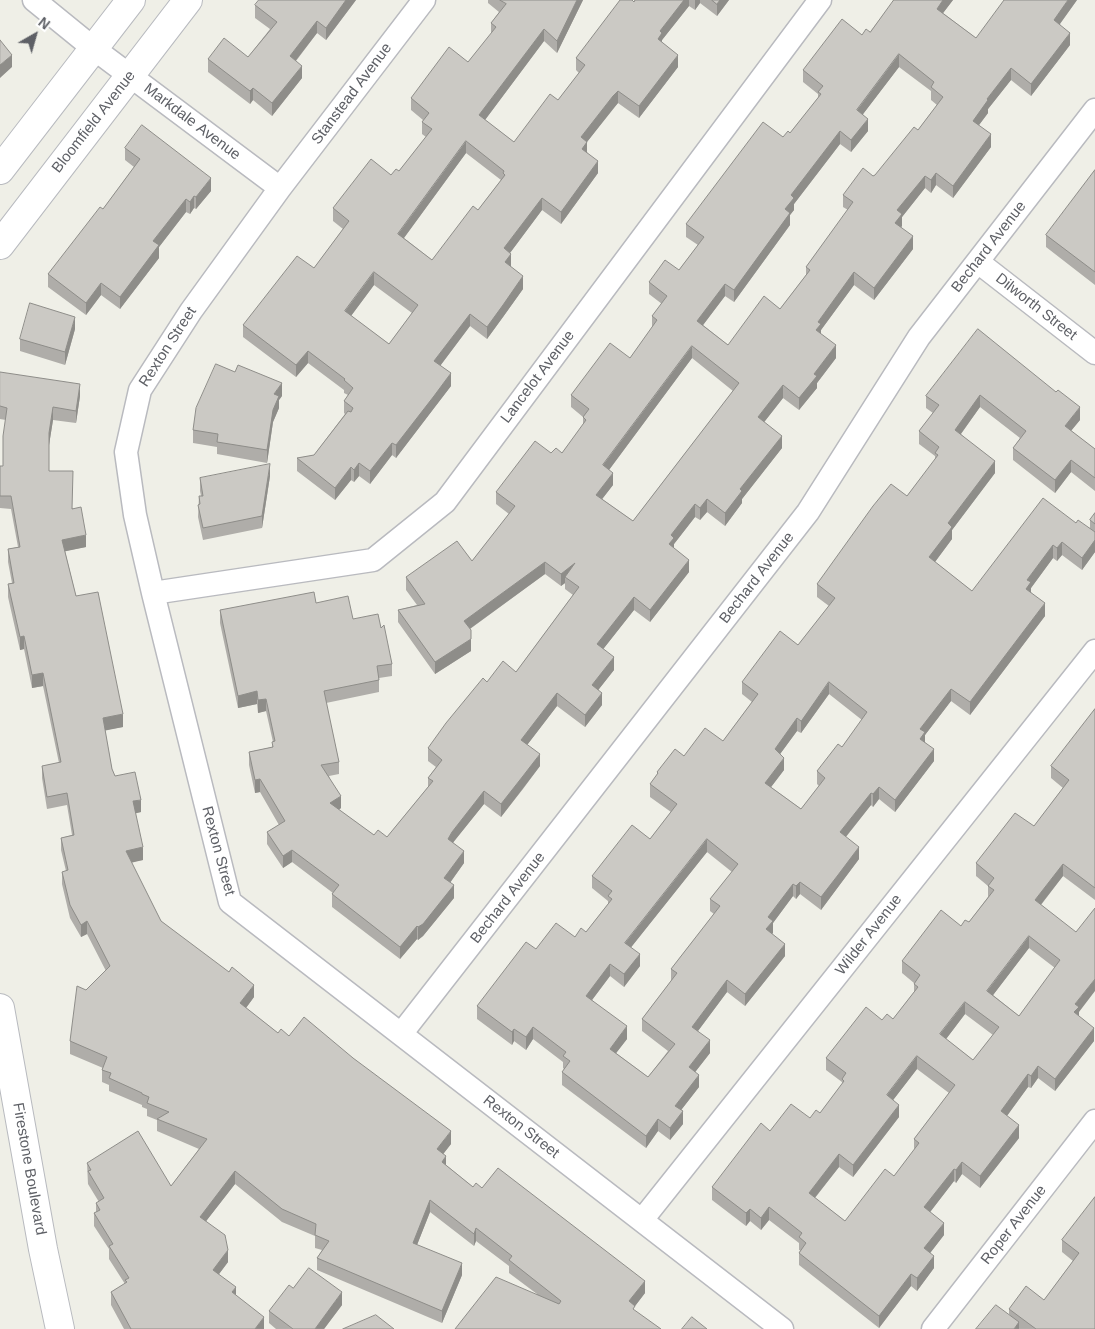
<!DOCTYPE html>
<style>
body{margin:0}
#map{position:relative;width:1095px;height:1329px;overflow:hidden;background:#efefe7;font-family:Arial,sans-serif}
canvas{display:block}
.north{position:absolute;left:10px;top:10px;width:50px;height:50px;-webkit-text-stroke:4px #fff;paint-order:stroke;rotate:38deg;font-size:14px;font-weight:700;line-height:20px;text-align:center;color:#5e6066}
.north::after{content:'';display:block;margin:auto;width:18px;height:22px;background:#5e6066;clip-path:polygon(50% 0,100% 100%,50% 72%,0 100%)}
</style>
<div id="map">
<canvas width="1095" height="1329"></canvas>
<div class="north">N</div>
</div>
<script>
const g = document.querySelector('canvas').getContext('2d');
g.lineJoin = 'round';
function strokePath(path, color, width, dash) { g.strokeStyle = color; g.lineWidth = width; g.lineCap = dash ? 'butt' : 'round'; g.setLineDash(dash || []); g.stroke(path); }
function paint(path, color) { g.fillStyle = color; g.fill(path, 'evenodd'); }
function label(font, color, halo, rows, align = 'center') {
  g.font = font + ' Arial,sans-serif'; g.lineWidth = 5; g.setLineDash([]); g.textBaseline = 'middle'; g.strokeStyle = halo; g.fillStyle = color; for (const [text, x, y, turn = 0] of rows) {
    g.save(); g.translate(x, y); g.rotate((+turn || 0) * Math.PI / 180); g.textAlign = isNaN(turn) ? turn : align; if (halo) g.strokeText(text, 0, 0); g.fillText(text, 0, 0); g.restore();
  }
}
const street = new Path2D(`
 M34 0 93 48 280 188
 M424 0 280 188 191 311 140 390 126 452 135 515 153 593 230 902 782 1329
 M978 262 1095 353
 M153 593 373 560 445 502 820 0
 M401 1034 808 512 919 337 1095 110
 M642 1220 1095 651
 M933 1329 1095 1121`);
const secondary = new Path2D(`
 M0 170 131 0
 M0 245 188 0
 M0 1008 43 1249 60 1329`);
const wall = new Path2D(`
 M356 0 326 40 317 33 296 61 302 78 272 116 253 100 250 104 208 72V59L248 57 270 29 255 18V5Z
 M488 0H583L557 53 544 41 485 120 514 142 558 100 579 73 576 70V58L635 0H729L717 16 700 3 695 10 689 6 662 40V43L678 67 639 118 618 103 613 108 587 142V152L598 173 561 224 542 210 510 253 511 267 523 289 503 317 487 339 470 326 440 366 451 386 434 408 396 458 392 455 370 484 359 476 354 482 351 480 335 500 297 471V458L314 455 345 414 344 413V401L348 395 344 393V390L308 363 296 377 243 337V325L314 268 343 229 333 221V208L391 175 399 171 426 137 422 134V122L423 120 411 110V98L468 62 491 34V23L499 12 488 3ZM466 153 501 180 478 210 432 260 404 238ZM374 285 412 313 389 344 351 316Z
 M893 0H953L943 13 976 38 1077 0 1060 24 1070 45 1031 96 1011 80 988 109V113L979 125 991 147 953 198 936 185 931 193 925 188 902 217V226L901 227 913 249 874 300 854 285 821 330V334L836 358 817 383V388L799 410 783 398 764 422 782 448 742 499V503L725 526 707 512 700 520 695 517 674 544V548L689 572 650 622 634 610 603 649 614 670 598 690 602 705 585 727 557 706 527 745 540 766 523 789 501 817 484 804 453 842 464 863 450 883 454 898 423 936 418 940 417 939 400 959 332 907V894L333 893 292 862 283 868 267 844V832L279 825 260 792 255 793 249 765V752L272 747 273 742 266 711 258 713 257 704 238 708 220 623V610L316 603 353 619 381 628 392 664V676L379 678V692L326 703 339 762V774L329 776 341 808 339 810 374 835 387 837 428 787V778L436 767 428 761V748L487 682 516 672 573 595 565 589V583L561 586 545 574 470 629 471 651 435 674 398 622V610L417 605 406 590V577L472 561 509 514 496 504V492L551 453H562L583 425V417L571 407V395L630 358 652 328V316L662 304 649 294V282L679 270 698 245 686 237V224L783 137 790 133 818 98V94L803 82V70L862 35 870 32 893 2ZM899 67 931 91V100L937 105 918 130 875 175 843 195V207L848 210 806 267V275L780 309 728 345 703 325 725 296 734 302 790 225V215L794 210V204L840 144 851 152 868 131 863 114ZM692 358 733 391 633 521 602 499 613 485 609 470Z
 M125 148 211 191 196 209 194 208 190 214 186 212 159 247V258L120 309 101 295 86 315 48 287V274L103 209 134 167 125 160Z
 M1095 170V285L1046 247V235Z
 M75 329 65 365 20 351V339Z
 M978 329 1080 420 1071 431 1095 449V491L1071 472 1055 493 1013 460V448L1020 438 980 407 961 434 995 473 952 530V539L935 562 972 591 1076 523 1090 528V520L1095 513V552L1082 570 1062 555 1057 561 1053 558 1031 588V592L1045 616 970 715 951 701 925 735V742L934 761 895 812 879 799 873 807 871 805 846 837 859 859 838 887 821 910 800 894 796 899 793 896 773 923 772 934 785 956 745 1006 727 992 698 1031 710 1053 695 1072 699 1087 681 1110 683 1124 670 1140 658 1131 646 1148 562 1085V1072L564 1069 563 1068V1062L533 1039 526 1050 514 1041 512 1045 477 1019V1006L536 949 575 937 586 932 608 904V901L592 888V876L650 839 671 812 650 797V784L657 775V772L684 756 723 741 752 702 742 694V682L798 645 829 606 817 597V584L907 496 935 460V456L919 444V431L933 413 926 408V396ZM829 694 862 720 842 747 817 771V784L819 786 801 809 771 787 784 770 780 754 797 731 801 733ZM707 852 732 872 710 899V911L714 914 671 969V981L642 1019V1031L668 1051 648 1077 616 1053 627 1039 592 1000 610 976 624 987 640 966 631 947Z
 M0 372 80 396 76 423 53 420 49 445V471L73 509 86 547 65 551 76 596 123 727 105 730 112 769 115 776 141 812 135 813 143 860 131 862 161 921 254 997 246 1008 278 1033 289 1036 451 1144 443 1154 446 1165 473 1187 482 1188 645 1293 635 1306 455 1329 537 1294 509 1273V1266L476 1241 474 1246 430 1212 417 1245 462 1275 442 1323 317 1270V1258L322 1250 315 1248V1236L282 1222 235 1184 206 1221 228 1262 219 1274 264 1329H124L111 1305V1292L125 1284 109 1259V1249L94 1226V1213L96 1212V1203L99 1202 88 1184 87 1163 171 1186 199 1149 157 1131V1120L147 1116V1109L142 1107V1105L109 1091V1085L102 1082V1070L103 1068 70 1054V1041L86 990 106 971 87 934 81 937 70 918 62 884V872L66 871 61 850V838L72 835 67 805 47 809 42 778V766L59 763 43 686 32 688 24 649 20 650 8 597V584L12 583 8 562V549L18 547 11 509 0 508V466H3L6 420 0 419Z
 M282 396 279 400V408L273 422 267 463 217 454V447L193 443V430Z
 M270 476 262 528 203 540 198 517 199 496H201L200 491V478Z
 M1095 709V900L1063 876 1041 905 1079 1012V1016L1094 1041 1055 1091 1038 1078 1031 1088 1028 1087 1007 1116 1019 1138 980 1188 962 1174 956 1183 954 1181 930 1212 944 1235 930 1253 934 1268 917 1291 911 1286 879 1328 799 1265V1253L800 1250H799V1243L769 1220 761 1230 750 1221 746 1226 712 1200V1187L770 1131 810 1118 820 1113 842 1085V1082L826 1070V1058L882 1020 893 1019 914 992V983L902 973V961L961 926 969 922 988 897V886L976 876V863L1034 826 1063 788 1051 778V766ZM1029 948 1055 968 1019 1016 993 995ZM965 1014 993 1035 973 1060 946 1039ZM917 1069 949 1093 914 1139V1150L894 1176 845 1221 815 1198 839 1167 853 1177 899 1117 893 1100Z
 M1095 1197V1329H1019L1009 1314V1309L1044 1300 1073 1261 1062 1252V1240Z
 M293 1288 342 1305 324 1329H276L269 1323V1311Z`);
const shadedWall = new Path2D(`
 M346 0H356L326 40V28Z
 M577 0H583L557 53V41Z
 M684 0H689V6L662 40V46L658 39 660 31Z
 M695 0H700V3L695 10Z
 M720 0H729L717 16V4Z
 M943 0H953L937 21V9Z
 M1068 0H1077L1054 32V20Z
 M317 21V33L290 68V56Z
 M544 29V41L479 128V115Z
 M1070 33V45L1031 96V84Z
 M899 54V67L857 122V110Z
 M12 55V67L0 78V65Z
 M678 55V67L639 118V106Z
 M302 66V78L272 116V103Z
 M1011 68V80L988 109V113L973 133V121L987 99Z
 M253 88V100L250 104V91Z
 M618 91V103L587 142V154L582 161 581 137 613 96Z
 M868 119V131L851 152V140Z
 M840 131V144L794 204V210L790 215V225L734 302V290L785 209 791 195Z
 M991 134V147L953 198V186Z
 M466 141V153L398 246V234Z
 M598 161V173L561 224V212Z
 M936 173V185L931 193V180Z
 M925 176V188L902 217V226L895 235V223L897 210Z
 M211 178V191L196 209V197Z
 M194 196V208L190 214V202Z
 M542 198V210L504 261V248Z
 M186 199V212L159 247V258L120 309V297L153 241Z
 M913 236V249L874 300V288Z
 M511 254V266L505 275V262Z
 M374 272V285L345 324V311Z
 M854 272V285L821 330V336L816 330 818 322Z
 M523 276V289L503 317 487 339V327Z
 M101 283V295L86 315V303Z
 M725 284V296L697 333V321Z
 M470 314V326L434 374V361Z
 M75 317V329L65 365V352Z
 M836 345V358L817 383V388L799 410V398L814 374Z
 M692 346V358L603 478V465Z
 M308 351V363L296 377V365Z
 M451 373V386L396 458V445Z
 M282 383V396L279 400V408L273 422 267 463V450L274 394Z
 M80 384V396L76 423V411Z
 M783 385V398L758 430V417Z
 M980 395V407L955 442V430Z
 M53 407V420L49 445V433Z
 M1080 407V420L1065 438V426Z
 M782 436V448L742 499V503L725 526V513L740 489Z
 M392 443V455L370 484V471Z
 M1071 460V472L1055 493V480Z
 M995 461V473L952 530V539L929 570V557L948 523Z
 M359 463V476L354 482V470Z
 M270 464V476L262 528V516Z
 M351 467V480L335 500V488Z
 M613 473V485L596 507V495Z
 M707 499V512L700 520V508Z
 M695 504V517L674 544V550L669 544 671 535Z
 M86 535V547L62 552V540Z
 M1095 540V552L1082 570V558Z
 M1062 542V555L1057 561V548Z
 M1053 545V558L1031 588V595L1026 589 1027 580Z
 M689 560V572L650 622V610Z
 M545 562V574L464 633V621Z
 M575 563 565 577V583L561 586V574Z
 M634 597V610L597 657V644Z
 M1045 603V616L970 715V702Z
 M24 636V649L20 650V637Z
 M471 639V651L435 674V662Z
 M614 657V670L592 698V685Z
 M43 673V686L32 688V675Z
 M829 682V694L801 733V721Z
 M951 689V701L925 735V745L920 751V729Z
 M257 691V704L238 708V696Z
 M557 693V706L521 753V740Z
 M602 693V705L585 727V715Z
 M266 699V711L258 713V700Z
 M123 714V727L103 731V718Z
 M797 718V731L775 761V749Z
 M934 749V761L895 812V800Z
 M540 754V766L501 817V804Z
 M784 758V770L765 795V783Z
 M260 779V792L255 793V780Z
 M879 787V799L873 807V794Z
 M484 791V804L452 844 448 839 452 832Z
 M871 793V805L840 844V832Z
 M341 796V808L330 815V803Z
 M141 800V812L133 814V801Z
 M707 839V852L625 955V943Z
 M143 847V860L126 864V851Z
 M859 847V859L821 910V897Z
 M292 850V862L283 868V856Z
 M464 851V863L444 891V878Z
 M1063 864V876L1035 912V900Z
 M800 882V894L796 899V886Z
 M793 884V896L773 923V933L766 942V929L768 917Z
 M454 885V898L423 936 418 940V927Z
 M87 921V934L81 937V925Z
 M417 926V939L400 959V947Z
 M1029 936V948L987 1003V991Z
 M785 944V956L745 1006V994Z
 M640 954V966L624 987V974Z
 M610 964V976L586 1008V996Z
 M1095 979V991L1079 1012V1019L1074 1012 1075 1004Z
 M727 980V992L692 1039V1027Z
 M254 985V997L240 1016V1003Z
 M965 1002V1014L940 1047V1034Z
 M627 1026V1039L610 1061V1049Z
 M533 1027V1039L526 1050V1037Z
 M1094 1028V1041L1055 1091V1079Z
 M514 1029V1041L512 1045V1032Z
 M710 1040V1053L689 1080V1067Z
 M917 1056V1069L887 1108V1095Z
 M1038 1066V1078L1031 1088V1076Z
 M1028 1074V1087L1001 1124V1111Z
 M699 1075V1087L675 1118V1106Z
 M899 1105V1117L853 1177V1165Z
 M683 1111V1124L670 1140V1128Z
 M658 1119V1131L646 1148V1136Z
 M1019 1125V1138L980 1188V1176Z
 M451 1131V1144L437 1162V1149Z
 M839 1154V1167L809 1205V1193Z
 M446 1156V1169L442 1162Z
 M962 1162V1174L956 1183V1170Z
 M954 1169V1181L924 1220V1207Z
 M235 1171V1184L200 1229V1217Z
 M430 1200V1212L413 1255V1243Z
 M769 1207V1220L761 1230V1218Z
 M750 1209V1221L746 1226V1213Z
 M944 1223V1235L924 1261V1248Z
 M476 1228V1241L474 1246V1234Z
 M228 1250V1262L213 1282V1270Z
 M934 1256V1268L917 1291V1278Z
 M462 1263V1275L442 1323V1311Z
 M911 1274V1286L879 1328V1316Z
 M645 1281V1293L629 1314V1301Z
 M236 1287V1300L232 1292Z
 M342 1292V1305L324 1329H315Z
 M264 1317V1329H255Z
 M1019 1322V1329H1014Z`);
const building = new Path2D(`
 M259 0H346L326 28 317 21 290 56 302 66 272 103 253 88 250 91 208 59 224 38 248 57 277 22 255 5Z
 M500 0H577L557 41 544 29 479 115 514 142 550 94 558 100 585 65 576 58 620 0H632L634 2 635 0H684L660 31 662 33 658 39 678 55 639 106 618 91 613 96 581 137 587 142 582 149 598 161 561 212 542 198 504 248 511 254 505 262 523 276 503 305 487 327 470 314 434 361 451 373 434 396 396 445 392 443 370 471 359 463 354 470 351 467 335 488 297 458 314 455 348 411 351 412 353 408 344 401 353 388 344 380 345 379 308 351 296 365 243 325 297 256 314 268 349 221 333 208 371 159 391 175 396 169 399 171 432 129 422 122 429 113 411 98 449 47 468 62 496 27 491 23 506 4ZM466 141 504 171 503 173 505 175 478 210 473 206 432 260 398 234ZM374 272 418 305 389 344 345 311Z
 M712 0H720L717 4Z
 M894 0H943L937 9 976 38 1004 0H1068L1054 20 1070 33 1031 84 1011 68 987 99 988 100 973 121 991 134 953 186 936 173 931 180 925 176 897 210 902 214 895 223 913 236 874 288 854 272 818 322 821 324 816 330 836 345 814 374 817 376 799 398 783 385 758 417 782 436 740 489 742 491 725 513 707 499 700 508 695 504 671 535 674 538 669 544 689 560 650 610 634 597 597 644 614 657 592 685 602 693 585 715 557 693 521 740 540 754 523 776 501 804 484 791 452 832 448 839 464 851 444 878 454 885 423 924 418 927 417 926 400 947 332 894 339 885 292 850 283 856 267 832 285 821 260 779 255 780 249 752 273 747 272 742 275 741 266 699 258 700 257 691 238 696 220 610 314 592 316 603 348 596 353 619 378 614 381 628 384 625 392 664 377 666 379 680 324 691 339 762 321 765 341 796 330 803 374 835 378 830 387 837 433 781 428 778 442 760 428 748 446 723 483 678 487 682 503 661 516 672 579 587 565 577 575 563 561 574 545 562 464 621 471 630V639L435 662 398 610 425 604 406 577 457 541 472 561 515 506 496 492 535 441 551 453 556 448 562 453 586 420 583 417 589 409 571 395 610 343 630 358 657 320 652 316 667 296 649 282 665 260 679 270 704 237 686 224 763 122 783 137 788 131 790 133 821 94 818 92 823 86 803 70 842 19 862 35 866 29 870 32ZM899 54 934 82 931 87 943 97 918 130 914 127 875 175 873 176 863 168 843 195 853 202 806 267 810 270 780 309 764 296 728 345 697 321 725 284 734 290 790 213 785 209 794 198 791 195 840 131 851 140 868 119 857 110ZM692 346 739 383 633 521 596 495 613 473 603 465Z
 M0 40 12 55 0 65Z
 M142 125 211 178 196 197 194 196 190 202 186 199 153 241 159 245 120 297 101 283 86 303 48 274 100 207 103 209 140 159 125 148Z
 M1095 170V272L1046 235Z
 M30 303 75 317 65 352 20 339Z
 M978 329 1056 392 1058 390 1080 407 1065 426 1095 449V478L1071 460 1055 480 1013 448 1026 431 980 395 955 430 995 461 948 523 952 527 929 557 972 591 1043 498 1076 523 1078 520 1095 532V540L1082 558 1062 542 1057 548 1053 545 1027 580 1031 582 1026 589 1045 603 970 702 951 689 920 729 925 732 920 739 934 749 895 800 879 787 873 794 871 793 840 832 859 847 838 875 821 897 800 882 796 886 793 884 768 917 773 921 766 929 785 944 745 994 727 980 692 1027 710 1040 689 1067 699 1075 675 1106 683 1111 670 1128 658 1119 646 1136 562 1072 570 1061 563 1056 566 1052 533 1027 526 1037 514 1029 512 1032 477 1006 526 942 536 949 556 923 575 937 581 928 586 932 612 899 608 896 612 891 592 876 632 825 650 839 677 804 650 784 658 773 657 772 675 749 684 756 705 728 723 741 758 694 742 682 780 631 798 645 835 598 817 584 873 506 891 484 907 496 938 455 935 453 939 447 919 431 939 405 926 396ZM829 682 867 712 842 747 838 744 817 771 825 778 801 809 765 783 784 758 775 749 797 718 801 721ZM707 839 738 864 710 899 720 906 671 969 677 973 642 1019 675 1044 648 1077 610 1049 627 1026 586 996 610 964 624 974 640 954 625 943Z
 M216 364 235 372 238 365 282 383 274 394 279 396 273 410 267 450 217 442 218 434 193 430 196 408Z
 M0 372 80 384 76 411 53 407 49 433V471H73L72 509 81 507 86 535 62 540 76 596 98 592 123 714 103 718 112 769 115 776 135 772 141 800 133 801 143 847 126 851 161 921 229 972 232 967 254 985 240 1003 278 1033 281 1029 289 1036 304 1017 353 1058 451 1131 437 1149 446 1156 442 1162 473 1187 476 1183 482 1188 498 1168 645 1281 629 1301 635 1306 633 1309 661 1329H455L496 1277 559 1304 561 1301 509 1260 512 1256 476 1228 474 1234 430 1200 413 1243 462 1263 442 1311 317 1258 329 1241 315 1235 316 1224 282 1209 235 1171 200 1217 225 1235 228 1250 213 1270 236 1287 232 1292 264 1317 255 1329H131L111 1292 127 1282 125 1280 129 1278 109 1246 113 1244 94 1213 100 1210 96 1203 104 1198 88 1171 91 1170 87 1163 138 1131 171 1186 207 1139 157 1119 169 1112 147 1103 149 1097 142 1094V1093L109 1078 111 1073 102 1070 107 1057 70 1041 77 986 86 990 110 966 87 921 81 925 70 905 62 872 68 870 61 838 74 835 67 793 47 797 42 766 61 762 43 673 32 675 24 636 20 637 8 584 14 583 8 549 20 547 11 496H0V466H3V436L7 408 0 406Z
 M270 464 262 516 203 528 198 505 200 504 199 496H203L200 478Z
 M1095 513V524L1090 520Z
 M1095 709V888L1063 864 1035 900 1076 932 1095 908V979L1075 1004 1079 1007 1074 1012 1094 1028 1055 1079 1038 1066 1031 1076 1028 1074 1001 1111 1019 1125 980 1176 962 1162 956 1170 954 1169 924 1207 944 1223 924 1248 934 1256 917 1278 911 1274 879 1316 799 1253 806 1243 799 1237 802 1233 769 1207 761 1218 750 1209 746 1213 712 1187 761 1123 770 1131 791 1104 810 1118 816 1110 820 1113 844 1081 842 1079 846 1073 826 1058 866 1007 882 1020 887 1014 893 1019 918 987 914 984 920 975 902 961 941 910 961 926 965 920 969 922 994 890 988 886 994 878 976 863 1015 813 1034 826 1069 780 1051 766ZM1029 936 1060 960 1019 1016 987 991ZM965 1002 999 1027 973 1060 940 1034ZM917 1056 955 1085 914 1139 919 1143 894 1176 885 1169 845 1221 809 1193 839 1154 853 1165 899 1105 887 1095Z
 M1095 1197V1329H1036L1009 1309 1026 1286 1044 1300 1079 1253 1062 1240Z
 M309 1268 342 1292 315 1329H293L269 1311 289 1285 293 1288Z
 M996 1305 1019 1322 1014 1329H976Z
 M376 1315 394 1329H343Z
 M692 1317 707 1329H682Z`);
const streetNames = [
 ["Stanstead Avenue",352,94,-53],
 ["Bloomfield Avenue",94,122,-52],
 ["Markdale Avenue",192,122,37],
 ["Bechard Avenue",989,247,-52],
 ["Dilworth Street",1036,307,38],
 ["Rexton Street",168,347,-57],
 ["Lancelot Avenue",538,377,-53],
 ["Bechard Avenue",757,578,-52],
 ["Rexton Street",218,851,75],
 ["Bechard Avenue",508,898,-52],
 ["Wilder Avenue",869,935,-52],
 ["Rexton Street",521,1127,38],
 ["Firestone Boulevard",29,1169,80],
 ["Roper Avenue",1014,1225,-52]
];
strokePath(street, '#b9babf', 25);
strokePath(secondary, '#b8babf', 30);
strokePath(street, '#fff', 22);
strokePath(secondary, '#fff', 28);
paint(wall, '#afada9');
paint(shadedWall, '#8e8d89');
paint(building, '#cbc9c4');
strokePath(building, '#8e8d89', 1);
label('15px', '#5e6066', '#fff', streetNames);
</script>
